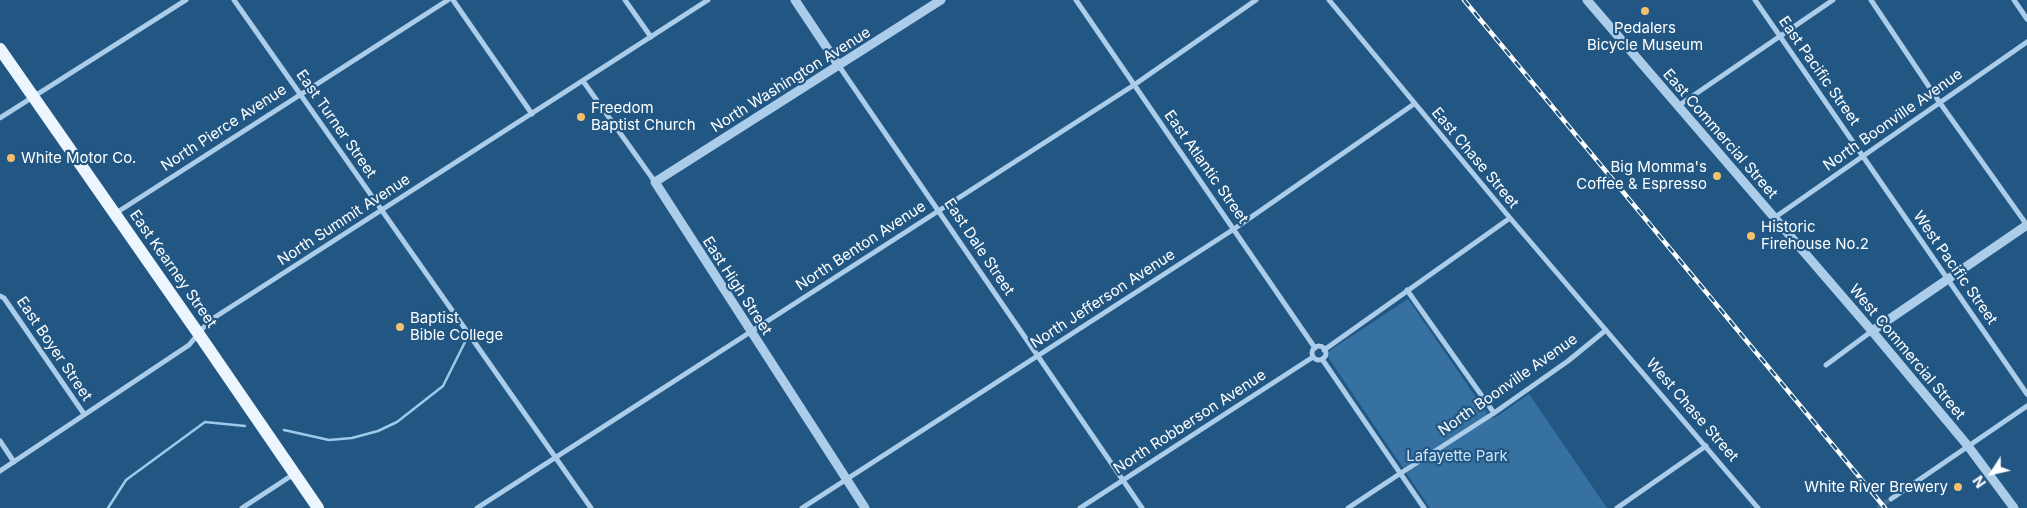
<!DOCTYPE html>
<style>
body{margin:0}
#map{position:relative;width:2027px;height:508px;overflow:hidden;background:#225784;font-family:Inter,sans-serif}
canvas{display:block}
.north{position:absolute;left:1967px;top:448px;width:50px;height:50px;-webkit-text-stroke:4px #225784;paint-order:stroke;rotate:235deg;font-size:14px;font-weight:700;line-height:20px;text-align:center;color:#fff}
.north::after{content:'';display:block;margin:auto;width:18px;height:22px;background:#fff;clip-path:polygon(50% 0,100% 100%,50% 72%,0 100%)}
</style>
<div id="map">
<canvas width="2027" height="508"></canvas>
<div class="north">N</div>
</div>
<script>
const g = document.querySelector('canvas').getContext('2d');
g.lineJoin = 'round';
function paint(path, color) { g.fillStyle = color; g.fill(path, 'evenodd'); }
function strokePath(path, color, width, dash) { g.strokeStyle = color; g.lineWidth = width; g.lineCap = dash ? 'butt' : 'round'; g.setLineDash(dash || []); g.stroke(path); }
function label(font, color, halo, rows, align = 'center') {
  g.font = font + ' Inter,sans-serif'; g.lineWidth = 4.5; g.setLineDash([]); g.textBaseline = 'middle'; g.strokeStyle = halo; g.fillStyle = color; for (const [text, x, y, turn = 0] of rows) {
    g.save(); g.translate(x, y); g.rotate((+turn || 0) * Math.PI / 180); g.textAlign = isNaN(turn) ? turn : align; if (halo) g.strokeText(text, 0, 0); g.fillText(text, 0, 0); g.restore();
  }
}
const green = new Path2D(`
 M1408 299 1489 416 1493 418 1496 417 1529 394 1607 508H1430L1328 357V353L1332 349Z`);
const stream = new Path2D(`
 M284 430 329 440 352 438 378 431 397 422 443 386 467 338
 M108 508 126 480 205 422 245 426`);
const minorTunnel = new Path2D(`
 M1878 508 1891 499`);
const pedestrian = new Path2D(`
 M1401 473 1494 413`);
const minor = new Path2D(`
 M234 0 591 508
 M453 0 532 114
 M625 0 651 37
 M1076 0 1315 348
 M1329 0 1510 218 1758 508
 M1755 0 2027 394
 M1871 0 1940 103 2027 225
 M2014 0 2027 19
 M839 66 1142 508
 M583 81 655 182
 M1678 106 1833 0
 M0 118 186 0
 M116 213 448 0
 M1774 218 2027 42
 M1407 290 1494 413 1568 361 1606 330
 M0 296 4 298 84 414
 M1312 353a7 7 0 1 1 14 0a7 7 0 1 1-14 0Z
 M1324 350 1510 218
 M1322 359 1424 508
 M1826 365 1872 331
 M0 441 14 462
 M0 471 189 345 209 321 708 0
 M1891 499 2027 406
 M242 508 294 474
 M477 508 1134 85 1256 0
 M802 508 1234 229 1414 104
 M1080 508 1313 357
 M1348 508 1401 473
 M1617 508 1706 446`);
const tertiary = new Path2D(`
 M795 0 839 66
 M1587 0 1872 331 1968 446 2014 508
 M1872 331 2027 225
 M865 508 655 182 941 0`);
const primary = new Path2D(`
 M0 49 198 333 318 508`);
const rail = new Path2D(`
 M1464 0 1885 508`);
const markers = [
 [1645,11,5,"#f5c06d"],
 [581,117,5,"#f5c06d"],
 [11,158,5,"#f5c06d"],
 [1717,176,5,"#f5c06d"],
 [1751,236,5,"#f5c06d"],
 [400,327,5,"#f5c06d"],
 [1958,487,5,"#f5c06d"]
];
const poiNames = [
 ["Pedalers",1645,28,"center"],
 ["Bicycle Museum",1645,45,"center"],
 ["Freedom",591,108],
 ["Baptist Church",591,125],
 ["White Motor Co.",21,158],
 ["Big Momma's",1707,167,"right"],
 ["Coffee & Espresso",1707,184,"right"],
 ["Historic",1761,227],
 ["Firehouse No.2",1761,244],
 ["Baptist",410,318],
 ["Bible College",410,335],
 ["White River Brewery",1948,487,"right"]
];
const streetNames = [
 ["East Pacific Street",1819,71,55],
 ["North Washington Avenue",791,80,-32],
 ["North Boonville Avenue",1893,120,-35],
 ["East Turner Street",336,124,55],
 ["North Pierce Avenue",224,128,-33],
 ["East Commercial Street",1720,134,49],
 ["East Chase Street",1475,158,50],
 ["East Atlantic Street",1206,167,55],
 ["North Summit Avenue",344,220,-33],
 ["North Benton Avenue",861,246,-33],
 ["East Dale Street",979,247,56],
 ["West Pacific Street",1955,268,55],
 ["East Kearney Street",173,269,55],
 ["East High Street",737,286,57],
 ["North Jefferson Avenue",1103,299,-33],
 ["East Boyer Street",54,349,56],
 ["West Commercial Street",1907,352,50],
 ["North Boonville Avenue",1508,385,-35],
 ["West Chase Street",1692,410,49],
 ["North Robberson Avenue",1190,422,-33]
];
const parkNames = [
 ["Lafayette Park",1457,456]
];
paint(green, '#3671a1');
strokePath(stream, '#9ec9ea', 2.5);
strokePath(minorTunnel, '#437096', 5, [5, 2.5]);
strokePath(pedestrian, '#abcde9', 4.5);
strokePath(minor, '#abcde9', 5);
strokePath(tertiary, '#abcde9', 9);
strokePath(primary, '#edf5fe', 12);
strokePath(rail, '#fff', 4.5);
strokePath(rail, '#225784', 2.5, [8]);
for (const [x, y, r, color] of markers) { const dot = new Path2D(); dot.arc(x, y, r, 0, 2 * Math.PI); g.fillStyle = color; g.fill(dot); strokePath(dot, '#225784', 2); }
label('15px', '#fff', '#225784', poiNames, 'left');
label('15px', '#fff', '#225784', streetNames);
label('15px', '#cfe5f7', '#225784', parkNames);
</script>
